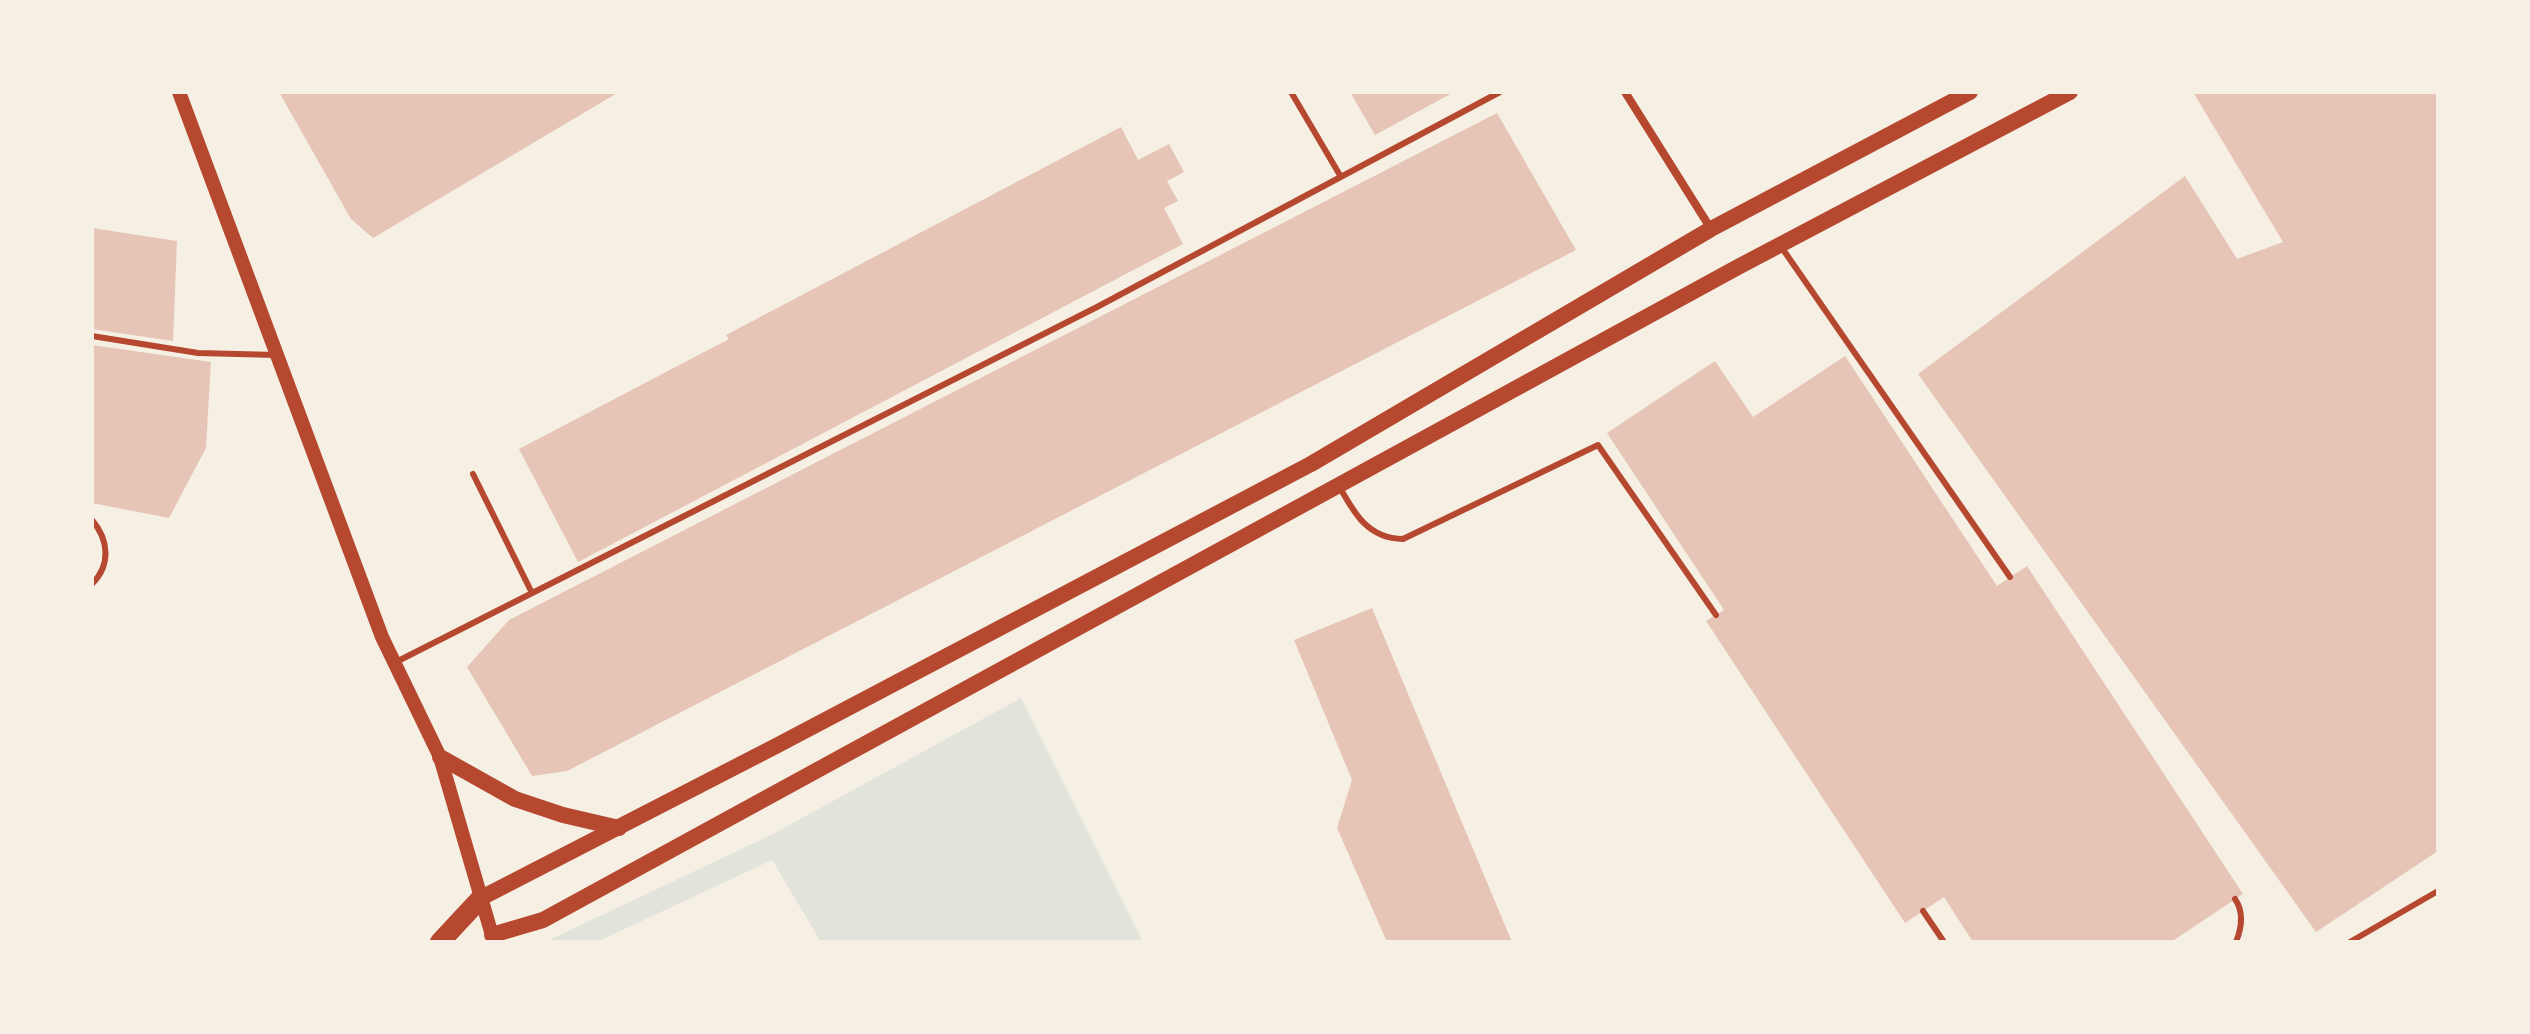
<!DOCTYPE html>
<style>
body{margin:0}
#map{position:relative;width:2530px;height:1034px;overflow:hidden;background:#f6efe4;font-family:"Titillium Web",sans-serif}
canvas{display:block}
.frame{position:absolute;inset:0;border:94px solid #f6efe4;pointer-events:none}
</style>
<div id="map">
<canvas width="2530" height="1034"></canvas>
<div class="frame"></div>
</div>
<script>
const g = document.querySelector('canvas').getContext('2d');
g.lineJoin = 'round';
function paint(path, color) { g.fillStyle = color; g.fill(path, 'evenodd'); }
function strokePath(path, color, width, dash) { g.strokeStyle = color; g.lineWidth = width; g.lineCap = dash ? 'butt' : 'round'; g.setLineDash(dash || []); g.stroke(path); }
const green = new Path2D(`
 M1021 698 1143 942H821L772 860 597 942H545L771 835Z`);
const building = new Path2D(`
 M279 92H619L373 238 351 219Z
 M1350 92H1454L1375 135Z
 M2193 92H2438V851L2316 932 1918 374 2185 176 2237 259 2283 242Z
 M1497 113 1576 250 567 771 532 776 467 667 509 620Z
 M1121 127 1138 160 1169 144 1184 172 1167 181 1178 201 1164 208 1183 244 578 562 519 449 729 339 726 335Z
 M92 228 177 241 173 341 92 329Z
 M92 345 211 362 206 448 169 518 92 503Z
 M1845 356 1997 586 2027 566 2243 894 2171 942H1973L1944 897 1905 923 1706 621 1724 610 1607 433 1715 361 1753 417Z
 M1372 608 1512 942H1387L1337 828 1352 780 1294 640Z`);
const service = new Path2D(`
 M1291 92 1341 177
 M1782 248 2010 577
 M92 336 198 353 277 355
 M473 474 532 593
 M1339 486C1354 513 1368 539 1403 539L1598 445 1716 615
 M92 520C109 540 111 565 92 584
 M394 663 1097 307 1500 92
 M2235 899C2244 912 2242 927 2236 942
 M1923 911 1944 942
 M2350 942 2438 891`);
const minor = new Path2D(`
 M1625 92 1711 229`);
const tertiary = new Path2D(`
 M179 92 382 637 440 757 494 942`);
const secondary = new Path2D(`
 M440 757 515 799 563 815 619 828
 M481 898 776 746 1311 464 1711 229 1970 92
 M492 935 543 920 1738 267 2070 92`);
const primary = new Path2D(`
 M440 942 481 898`);
paint(green, '#e2e4dc');
paint(building, '#e6c5b7');
strokePath(service, '#b5482f', 6);
strokePath(minor, '#b5482f', 8);
strokePath(tertiary, '#b5482f', 14);
strokePath(secondary, '#b5482f', 16);
strokePath(primary, '#b5482f', 20);
</script>
